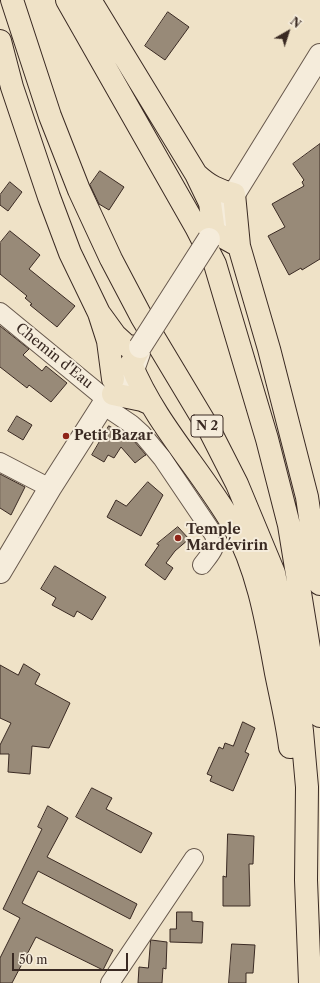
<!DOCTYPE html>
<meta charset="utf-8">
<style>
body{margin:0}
#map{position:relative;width:320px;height:983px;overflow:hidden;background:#efe2c7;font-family:"Libre Caslon Text",serif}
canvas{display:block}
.north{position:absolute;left:268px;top:12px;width:40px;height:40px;-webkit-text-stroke:3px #f5ecdb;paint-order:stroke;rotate:39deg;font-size:11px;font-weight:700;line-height:16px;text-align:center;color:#3a2a23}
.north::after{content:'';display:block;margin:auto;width:14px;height:18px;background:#3a2a23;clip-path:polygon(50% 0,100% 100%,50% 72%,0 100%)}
.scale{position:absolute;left:12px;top:953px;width:116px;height:18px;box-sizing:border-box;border:2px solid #3a2a23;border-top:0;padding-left:5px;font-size:12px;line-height:14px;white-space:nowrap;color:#3a2a23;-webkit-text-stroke:3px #f5ecdb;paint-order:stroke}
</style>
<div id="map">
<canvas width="320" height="983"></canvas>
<div class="north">N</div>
<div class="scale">50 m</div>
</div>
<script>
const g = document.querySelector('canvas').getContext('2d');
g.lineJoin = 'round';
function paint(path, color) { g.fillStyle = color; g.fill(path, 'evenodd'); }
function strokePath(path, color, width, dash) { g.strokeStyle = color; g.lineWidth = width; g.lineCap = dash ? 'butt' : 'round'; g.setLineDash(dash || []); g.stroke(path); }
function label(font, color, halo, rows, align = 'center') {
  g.font = font + ' "Libre Caslon Text",serif'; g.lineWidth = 4; g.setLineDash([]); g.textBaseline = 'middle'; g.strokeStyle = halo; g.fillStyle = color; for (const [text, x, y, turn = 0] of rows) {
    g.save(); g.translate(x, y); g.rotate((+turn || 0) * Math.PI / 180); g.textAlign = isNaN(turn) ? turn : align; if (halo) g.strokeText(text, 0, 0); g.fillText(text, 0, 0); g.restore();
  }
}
const building = new Path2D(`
 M168 12 189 27 165 60 145 46Z
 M320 144V259L302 270 301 268 289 275 268 236 285 227 272 204 304 186 302 182 304 180 293 164Z
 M100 171 124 187 109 210 99 204 90 185Z
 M10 182 22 192 8 211 0 205V195Z
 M10 231 40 255 29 269 75 306 57 327 30 305 32 304 25 298 27 296 0 274V243Z
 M0 326 29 349 23 355 42 371 46 366 67 383 51 402 29 385 27 388 0 367Z
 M17 416 32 425 23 440 8 431Z
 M109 426 122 433 125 432 134 441 146 455 144 456 135 463 121 447 114 458 108 455 104 462 92 455Z
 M0 474 25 487 11 515 0 508Z
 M148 482 163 495 141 536 107 517 116 500 126 506Z
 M178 527 189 539 175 551 166 563 173 568 165 580 145 565 159 545 157 544Z
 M55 566 106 597 92 620 77 611 74 617 52 605 56 598 41 589Z
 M24 664 40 674 35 684 70 703 49 748 32 746 30 774 8 772 9 754H0V745L11 723 0 718V665L18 675Z
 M243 722 255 728 245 752 249 754 233 791 210 781 212 776 207 774 219 747 223 749 225 743 233 746Z
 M92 788 112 798 106 809 152 833 141 853 76 817Z
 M48 806 68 818 47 857 137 904 130 919 38 871 22 903 113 950 103 970 36 937 12 983H0V958L20 918 3 909 42 829 38 827Z
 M228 834 254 836 253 864H249L250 906H223V876L226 877Z
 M177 912H192V921L203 922 202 943 170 942V929H176Z
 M151 940 167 942 166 969 163 968 162 983H138L139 967 148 968Z
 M232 944 255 945 253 973H246V983H229Z`);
const minor = new Path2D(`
 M0 312 107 400
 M103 405 131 424 142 434 162 458 214 535C218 548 209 555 202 565
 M0 462 50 488
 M110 983 194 858`);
const tertiary = new Path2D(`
 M212 235 221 208 234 194 320 55
 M0 572 50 488 103 405 123 384 133 370 139 353`);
const trunk = new Path2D(`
 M12 0 50 116 79 190 111 259 141 316 210 431 237 484 274 573 294 669 302 731 307 787 306 880 310 983
 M67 0 196 227 215 264 267 439 289 525 320 716
 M90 0 196 174 210 203 214 232 239 246
 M0 41 12 87 49 197 70 253 99 313 108 341 113 379
 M196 174C208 185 218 191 234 194L239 246 269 349 307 497 320 584
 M99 313 115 335 127 346 140 347 131 364C155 423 201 470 233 525 258 569 267 624 276 673 281 698 287 722 290 747
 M113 394 142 400 151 404`);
const tertiaryBridge = new Path2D(`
 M140 347 209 239`);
const markers = [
 [66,436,4,"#8f2418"],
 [178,538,4,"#8f2418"]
];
const shields = [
 [207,426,32]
];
const shieldNames = [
 ["N 2",207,426]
];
const streetNames = [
 ["Chemin d'Eau",54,356,39]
];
const poiNames = [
 ["Petit Bazar",74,436],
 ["Temple",186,530],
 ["Mardévirin",186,546]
];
paint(building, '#988a78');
strokePath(building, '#3a2a23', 1);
strokePath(minor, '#67584c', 20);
strokePath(tertiary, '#67584c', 24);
strokePath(trunk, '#3a2a23', 24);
strokePath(minor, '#f5ecdb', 18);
strokePath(tertiary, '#f5ecdb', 22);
strokePath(trunk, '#efe2c7', 22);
strokePath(tertiaryBridge, '#67584c', 24, []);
strokePath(tertiaryBridge, '#f5ecdb', 22);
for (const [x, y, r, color] of markers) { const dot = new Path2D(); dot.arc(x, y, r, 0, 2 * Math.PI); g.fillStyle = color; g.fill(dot); strokePath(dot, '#f5ecdb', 1.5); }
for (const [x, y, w] of shields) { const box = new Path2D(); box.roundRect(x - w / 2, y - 11, w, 22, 3); g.fillStyle = '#f5ecdb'; g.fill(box); strokePath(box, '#3a2a23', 1); }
label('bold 13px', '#3a2a23', null, shieldNames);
label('14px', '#3a2a23', '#f5ecdb', streetNames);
label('bold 14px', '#3a2a23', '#f5ecdb', poiNames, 'left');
</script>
